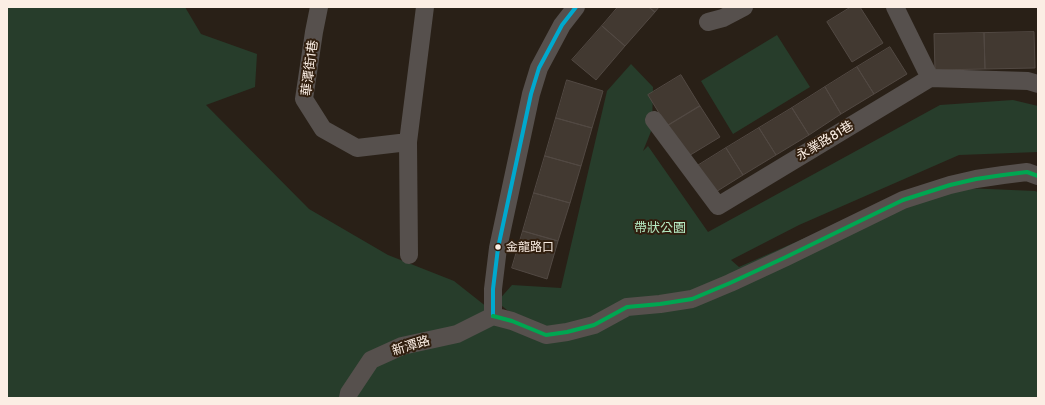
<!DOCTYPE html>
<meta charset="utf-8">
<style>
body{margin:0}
#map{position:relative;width:1045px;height:405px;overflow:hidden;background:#292017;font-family:Cabin,sans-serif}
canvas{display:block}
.frame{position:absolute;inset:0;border:8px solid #fbeee4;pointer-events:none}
</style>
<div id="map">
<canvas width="1045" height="405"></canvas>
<div class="frame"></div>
</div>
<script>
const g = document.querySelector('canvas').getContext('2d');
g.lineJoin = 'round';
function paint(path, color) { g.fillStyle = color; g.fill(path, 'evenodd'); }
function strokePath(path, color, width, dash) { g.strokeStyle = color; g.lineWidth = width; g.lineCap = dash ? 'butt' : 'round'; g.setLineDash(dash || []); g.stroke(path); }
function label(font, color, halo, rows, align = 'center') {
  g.font = font + ' Cabin,"Noto Sans TC",sans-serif'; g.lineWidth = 4; g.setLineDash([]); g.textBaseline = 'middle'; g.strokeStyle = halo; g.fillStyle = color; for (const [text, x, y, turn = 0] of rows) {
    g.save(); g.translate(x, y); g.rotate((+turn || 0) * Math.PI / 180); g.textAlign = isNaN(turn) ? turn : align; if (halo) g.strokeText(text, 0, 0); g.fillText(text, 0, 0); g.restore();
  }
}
const green = new Path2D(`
 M7 7H185L201 34 257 54 255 87 206 105 309 209 388 255 454 281 521 334H537L497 302 512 285 561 288 607 91 631 64 653 87 652 129 643 151 648 146 708 232 940 105 1013 100 1038 106V152L959 155 799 225 731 260 739 267 889 201 965 188 1035 191 1038 192V398H7Z
 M777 35 810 87 733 134 701 81Z`);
const building = new Path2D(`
 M618 7H649L655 12 625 46 602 26Z
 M649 7H659L655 12Z
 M851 7H860L883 43 852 62 827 22Z
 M602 26 625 46 596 80 572 60Z
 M1034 32 1035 68 985 69 984 33Z
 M984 33 985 69 935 70 934 34Z
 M890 47 907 74 874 94 857 67Z
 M857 67 874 94 841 114 825 87Z
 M681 75 700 106 667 126 648 95Z
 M567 80 603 91 592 128 556 118Z
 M825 87 841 114 809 135 792 108Z
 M700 106 720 137 687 157 667 126Z
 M792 108 809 135 776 155 759 128Z
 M556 118 592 128 581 166 545 156Z
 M759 128 776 155 743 175 726 148Z
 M726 148 743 175 711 195 694 168Z
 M545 156 581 166 570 203 534 193Z
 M534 193 570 203 558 241 523 231Z
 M523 231 558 241 547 279 512 268Z`);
const minor = new Path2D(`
 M319 7 314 32 304 99 323 129 357 148 408 142
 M895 7 930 78
 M708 22 723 18 744 7
 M654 120 718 206 930 78 1028 81 1038 84
 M409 255 408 142 425 7
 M493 316 512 321 546 335 567 332 594 325 627 307 660 304 692 299 730 283 786 257 903 200 950 185 976 179 1003 175 1027 172 1038 176
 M493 316V289L498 248 531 94 539 68 562 25 576 7
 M348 398 349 393 371 360 402 346 457 334 493 316`);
const bus1 = new Path2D(`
 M493 316V289L498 248 531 94 539 68 562 25 576 7`);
const bus2 = new Path2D(`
 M493 316 512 321 546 335 567 332 594 325 627 307 660 304 692 299 730 283 786 257 903 200 950 185 976 179 1003 175 1027 172 1038 176`);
const markers = [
 [498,247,3.5,"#fbeee4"]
];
const busNames = [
 ["金龍路口",506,247]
];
const streetNames = [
 ["華潭街1巷",310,68,-83],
 ["永業路81巷",825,141,-31],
 ["新潭路",411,346,-17]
];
const parkNames = [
 ["帶狀公園",660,228]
];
paint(green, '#273d2b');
paint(building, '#423931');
strokePath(building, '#524943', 1);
strokePath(minor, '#56504d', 18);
strokePath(bus1, '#00a9ce', 4);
strokePath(bus2, '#00a651', 4);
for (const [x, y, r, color] of markers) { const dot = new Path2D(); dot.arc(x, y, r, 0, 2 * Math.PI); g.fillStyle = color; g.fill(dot); strokePath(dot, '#311f0f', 1.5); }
label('12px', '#fbeee4', '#311f0f', busNames, 'left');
label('13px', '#fbeee4', '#311f0f', streetNames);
label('13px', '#b6eac2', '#311f0f', parkNames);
</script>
